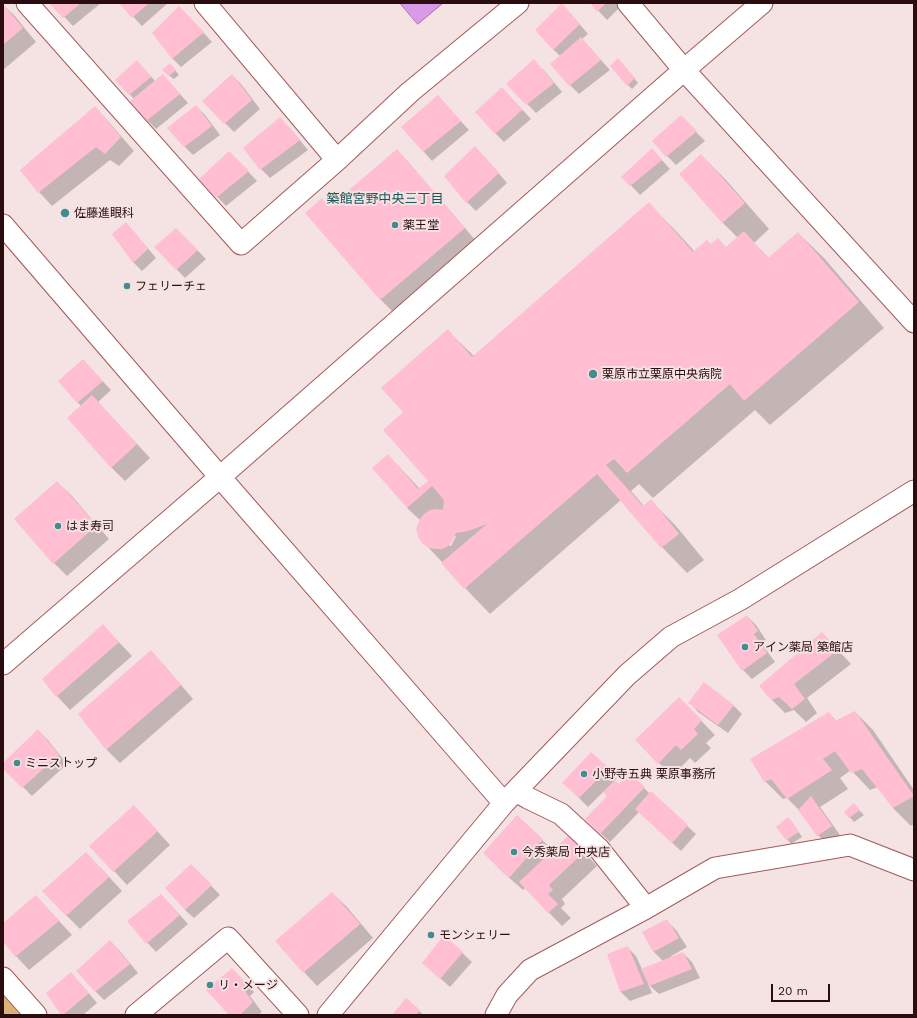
<!DOCTYPE html>
<meta charset="utf-8">
<style>
body{margin:0}
#map{position:relative;width:917px;height:1018px;overflow:hidden;background:#f5e3e3;font-family:"Work Sans",sans-serif}
canvas{display:block}
.frame{position:absolute;inset:0;border:4px solid #2b0d0f;pointer-events:none}
.scale{position:absolute;left:771px;top:984px;width:59px;height:18px;box-sizing:border-box;border:2px solid #2b0d0f;border-top:0;padding-left:5px;font-size:12px;line-height:14px;white-space:nowrap;color:#2b0d0f;-webkit-text-stroke:3px #f5e3e3;paint-order:stroke}
</style>
<div id="map">
<canvas width="917" height="1018"></canvas>
<div class="frame"></div>
<div class="scale">20 m</div>
</div>
<script>
const g = document.querySelector('canvas').getContext('2d');
g.lineJoin = 'round';
function paint(path, color) { g.fillStyle = color; g.fill(path, 'evenodd'); }
function strokePath(path, color, width, dash) { g.strokeStyle = color; g.lineWidth = width; g.lineCap = dash ? 'butt' : 'round'; g.setLineDash(dash || []); g.stroke(path); }
function label(font, color, halo, rows, align = 'center') {
  g.font = font + ' "Work Sans","Noto Sans JP",sans-serif'; g.lineWidth = 4; g.setLineDash([]); g.textBaseline = 'middle'; g.strokeStyle = halo; g.fillStyle = color; for (const [text, x, y, turn = 0] of rows) {
    g.save(); g.translate(x, y); g.rotate((+turn || 0) * Math.PI / 180); g.textAlign = isNaN(turn) ? turn : align; if (halo) g.strokeText(text, 0, 0); g.fillText(text, 0, 0); g.restore();
  }
}
const green = new Path2D(`
 M3 995 21 1015H3Z`);
const water = new Path2D(`
 M400 3H443L418 24Z`);
const shadow = new Path2D(`
 M51 3H101L73 26Z
 M120 3H168L142 26Z
 M591 3H616L620 7 607 20Z
 M3 5 14 15 36 42 3 70Z
 M562 5 571 14 588 34 582 39 610 70 579 94 570 85 560 56 553 49Z
 M188 16 212 42 181 67 172 58Z
 M137 61 155 81 163 75 188 103 156 129 147 120 131 101 134 99 117 80Z
 M622 63 638 83 632 89 628 85Z
 M174 69 179 75 174 79 167 74Z
 M543 69 562 92 536 113 508 84Z
 M232 75 241 84 260 109 234 132 225 123Z
 M502 88 531 119 504 142 495 133Z
 M196 106 205 115 220 135 193 155 184 146Z
 M447 106 469 130 432 161 402 127Z
 M95 107 108 121 134 151 119 166 110 160 52 206 39 192Z
 M681 117 705 141 676 165 653 142Z
 M289 127 308 150 270 178 261 169 244 148Z
 M652 149 670 169 640 195 623 177Z
 M397 150 410 164 477 242 394 313 381 300 306 213 330 208Z
 M701 155 726 180 769 229 754 243 769 258 798 233 824 258 884 328 770 425 755 410 653 498 639 484 631 491 644 506 651 501 676 526 704 560 687 573 662 547 621 500 490 614 465 588 443 563 424 543 420 520 407 508 388 455 420 489 429 481 404 412 448 331 474 356 649 204 674 229 695 252 711 245 727 248 738 238 723 223 680 174ZM454 536H456L451 546H449Z
 M484 156 507 183 476 211 467 202Z
 M238 161 257 181 226 206 200 179Z
 M125 223 134 232 156 258 142 271 133 262Z
 M176 229 206 259 185 278 156 248Z
 M83 360 111 390 98 402 150 458 125 481 112 468 68 418 81 406 59 381Z
 M57 482 71 495 109 539 67 576 54 563Z
 M747 616 756 625 766 640 762 644 775 662 752 679 743 670Z
 M822 633 851 664 807 698 817 713 806 722 794 710 785 713 772 700 761 686Z
 M116 639 132 656 70 710 57 696 44 679Z
 M151 652 164 665 193 699 120 763 107 750 80 714Z
 M679 698 715 735 706 743 711 748 695 763 690 758 672 776 636 740Z
 M690 703 733 705 742 714 728 733 698 712Z
 M855 712 873 730 914 790V824L911 826 893 808 878 787 870 790 851 770 840 778 848 789 820 807 840 835 827 844 818 835 800 811 787 798 783 799 765 781 829 713 837 722Z
 M38 730 47 739 67 764 32 796 3 767V764Z
 M609 768 617 777 614 781 619 786 630 774 650 794 687 826 696 834 681 851 639 812 610 842 595 828 609 796 604 791 588 807 573 792Z
 M858 809 864 815 854 822 845 812Z
 M788 818 792 822 802 837 791 844 777 827Z
 M147 820 170 845 127 885 91 846Z
 M542 840 554 851 582 850 597 866 562 899 565 904 561 908 571 918 562 926 525 888 523 890 497 867Z
 M100 867 122 891 80 929 66 915Z
 M200 874 220 895 194 918 185 910Z
 M332 893 346 906 373 938 317 986 304 972Z
 M36 896 49 910 72 935 29 970 16 956 3 939V925Z
 M170 904 188 924 156 952 128 922Z
 M667 921 676 930 687 947 671 956V957L683 953 692 962 700 978 659 994 648 984 652 993 630 1001 621 992 608 955 627 947 636 956 642 969 663 961 654 952 644 933Z
 M444 936 472 962 450 987 423 963Z
 M110 941 119 950 138 973 104 1000 95 991Z
 M232 969 254 992 250 996 262 1012 258 1015H230Z
 M80 983 97 1003 83 1015H63Z
 M419 1011 424 1015H393Z`);
const building = new Path2D(`
 M49 3H81L63 18Z
 M119 3H149L132 18Z
 M562 3 580 24 553 50 535 30Z
 M590 3H606L597 12Z
 M3 4 23 28 3 45Z
 M179 6 204 32 172 59 152 33Z
 M581 37 601 60 569 86 550 64Z
 M618 58 635 78 627 86 610 66Z
 M534 59 554 83 526 105 506 84Z
 M137 60 151 77 129 95 115 80Z
 M170 63 176 70 169 76 162 70Z
 M163 74 180 94 146 121 130 101Z
 M232 74 252 100 224 124 202 101Z
 M502 87 522 110 495 134 475 112Z
 M438 95 461 121 423 152 401 127Z
 M196 105 212 126 184 147 167 128Z
 M95 106 121 137 105 154 96 147 38 193 20 170Z
 M681 115 697 131 666 157 652 141Z
 M280 117 300 140 260 170 243 148Z
 M475 146 499 173 466 203 444 176Z
 M652 148 662 160 630 186 621 177Z
 M397 149 465 228 380 300 305 213 322 198 329 207Z
 M229 151 249 171 216 198 199 179Z
 M701 154 745 203 722 223 679 174Z
 M649 202 693 252 707 240 711 244 718 238 726 247 744 231 768 258 798 232 859 302 744 401 730 384 627 473 614 459 606 465 643 506 651 499 679 534 661 548 597 474 464 589 441 563 487 524 468 531 456 533 452 542 448 546 442 549H436L429 548 423 544 419 539 416 529 420 519 424 514 430 510 436 509 443 510 444 500 432 486 407 508 372 468 388 454 418 489 428 481 383 430 403 412 381 388 448 329 472 357Z
 M126 222 148 249 133 263 112 234Z
 M176 228 198 250 176 270 154 247Z
 M83 359 103 381 77 403 58 381Z
 M92 395 137 444 111 468 67 418Z
 M57 481 97 525 53 564 14 519Z
 M747 615 758 631 754 634 767 653 742 671 717 635Z
 M103 624 119 642 56 697 42 679Z
 M822 632 838 650 794 684 805 699 792 709 779 697 771 700 759 686Z
 M151 650 181 685 106 750 78 714Z
 M704 682 734 705 718 725 688 703Z
 M679 697 702 720 694 729 698 734 681 750 676 745 658 764 635 740Z
 M855 711 914 796 893 808 862 769 851 773 835 751 823 759 832 770 787 799 771 779 764 782 750 759 829 712 835 721Z
 M38 729 59 755 22 788 3 769V763Z
 M591 752 609 768 579 798 562 783Z
 M630 773 645 787 600 834 585 819 607 796 603 792 615 780 619 784Z
 M651 791 688 825 672 843 635 809Z
 M811 796 832 826 817 836 798 810Z
 M854 803 860 810 849 818 844 812Z
 M134 805 158 831 113 872 89 846Z
 M517 815 543 839 509 878 483 853Z
 M788 817 799 832 786 840 776 827Z
 M569 835 584 852 549 885 553 890 548 894 558 904 548 913 519 882Z
 M86 852 109 877 66 916 42 891Z
 M191 864 212 885 185 910 165 888Z
 M332 892 360 924 303 973 275 941Z
 M161 894 180 915 146 944 127 921Z
 M36 895 59 921 15 957 3 941V923Z
 M667 919 679 938 653 952 642 932Z
 M444 935 463 952 440 979 422 963Z
 M110 940 130 964 95 992 76 971Z
 M628 946 644 984 620 992 607 954Z
 M683 952 692 969 649 986 641 969Z
 M232 968 246 983 242 987 253 1002 240 1015H229L206 990Z
 M71 972 89 993 63 1015H61L46 993Z
 M406 998 420 1010 416 1015H392Z`);
const minor = new Path2D(`
 M27 3 241 244 337 160 410 92 518 3
 M205 3 337 160
 M628 3 684 70 914 322
 M3 225 220 477 504 803
 M3 664 220 477 684 70 762 3
 M516 791 528 798 561 814 599 849 646 908
 M3 978 36 1015
 M136 1015 228 938 298 1015
 M328 1015 504 803 627 675 671 637 741 599 914 491
 M496 1015 507 995 530 970 646 908 715 868 850 845 914 870`);
const markers = [
 [65,213,5,"#438b8e"],
 [395,225,4,"#438b8e"],
 [127,286,4,"#438b8e"],
 [593,374,5,"#438b8e"],
 [58,526,4,"#438b8e"],
 [745,647,4,"#438b8e"],
 [17,763,4,"#438b8e"],
 [584,774,4,"#438b8e"],
 [514,852,4,"#438b8e"],
 [431,935,4,"#438b8e"],
 [210,985,4,"#438b8e"]
];
const poiNames = [
 ["佐藤進眼科",74,213],
 ["薬王堂",403,225],
 ["フェリーチェ",135,286],
 ["栗原市立栗原中央病院",602,374],
 ["はま寿司",66,526],
 ["アイン薬局 築館店",753,647],
 ["ミニストップ",25,763],
 ["小野寺五典 栗原事務所",592,774],
 ["今秀薬局 中央店",522,852],
 ["モンシェリー",439,935],
 ["リ・メージ",218,985]
];
const neighbourhoodNames = [
 ["築館宮野中央三丁目",385,199]
];
paint(green, '#dbb475');
paint(water, '#d89ae9');
strokePath(water, '#a470a8', 1);
paint(shadow, '#0003');
paint(building, '#ffbed2');
strokePath(minor, '#a45a5c', 23);
strokePath(minor, '#fff', 21);
for (const [x, y, r, color] of markers) { const dot = new Path2D(); dot.arc(x, y, r, 0, 2 * Math.PI); g.fillStyle = color; g.fill(dot); strokePath(dot, '#f5e3e3', 1.5); }
label('12px', '#2b0d0f', '#f5e3e3', poiNames, 'left');
label('13px', '#195557', '#f5e3e3', neighbourhoodNames);
</script>
